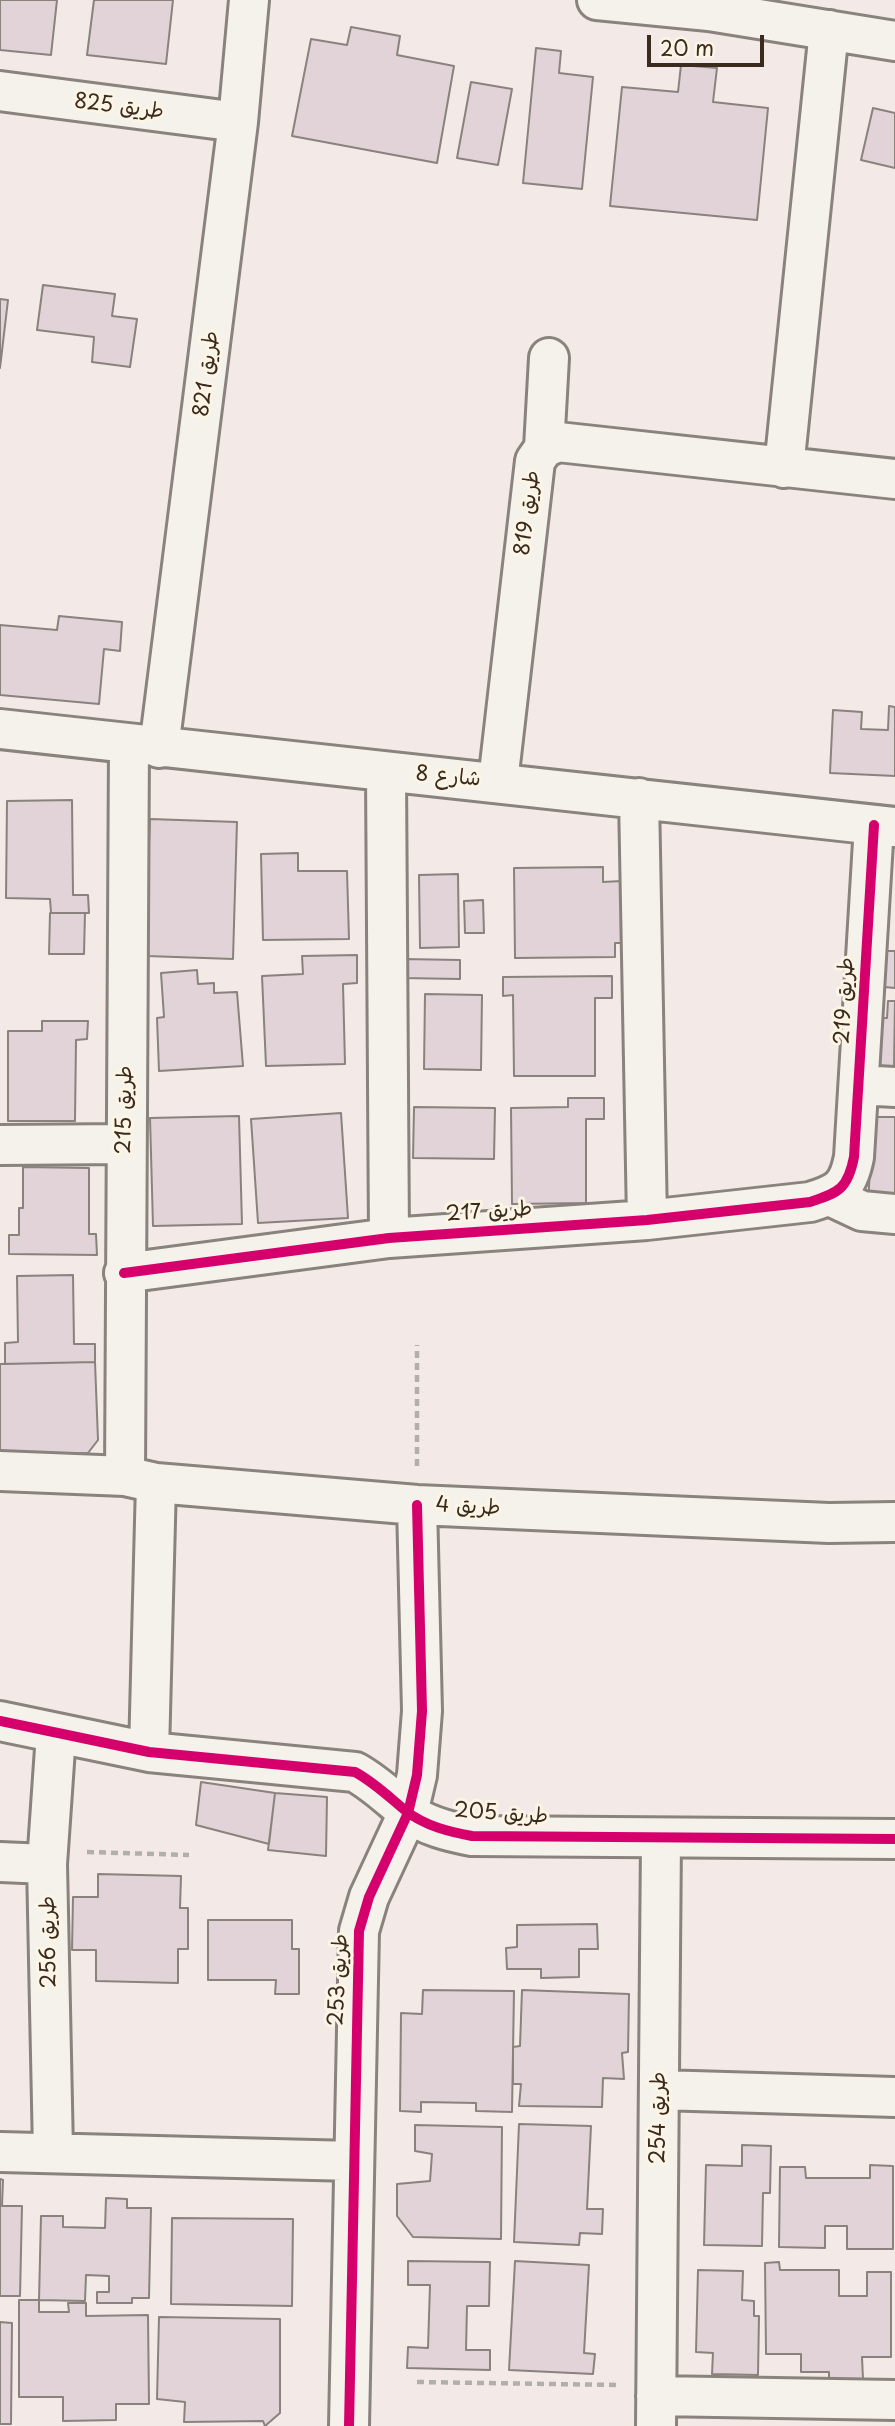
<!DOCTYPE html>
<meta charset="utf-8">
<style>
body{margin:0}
#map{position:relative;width:895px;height:2426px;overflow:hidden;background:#f3eae7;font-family:"Playpen Sans",sans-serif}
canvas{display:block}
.scale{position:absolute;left:647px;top:35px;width:117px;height:32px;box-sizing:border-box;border:4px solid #3b2a1e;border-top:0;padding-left:9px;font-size:21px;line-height:24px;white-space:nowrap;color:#3b2a1e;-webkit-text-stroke:5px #fcf5e5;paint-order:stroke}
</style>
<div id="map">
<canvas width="895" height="2426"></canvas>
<div class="scale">20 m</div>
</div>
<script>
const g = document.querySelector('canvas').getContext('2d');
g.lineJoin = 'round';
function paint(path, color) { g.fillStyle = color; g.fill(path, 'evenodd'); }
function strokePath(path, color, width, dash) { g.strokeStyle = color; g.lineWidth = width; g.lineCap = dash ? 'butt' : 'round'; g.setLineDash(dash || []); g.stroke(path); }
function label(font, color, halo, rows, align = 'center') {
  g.font = font + ' "Playpen Sans","Playpen Sans Arabic",sans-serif'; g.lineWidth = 6; g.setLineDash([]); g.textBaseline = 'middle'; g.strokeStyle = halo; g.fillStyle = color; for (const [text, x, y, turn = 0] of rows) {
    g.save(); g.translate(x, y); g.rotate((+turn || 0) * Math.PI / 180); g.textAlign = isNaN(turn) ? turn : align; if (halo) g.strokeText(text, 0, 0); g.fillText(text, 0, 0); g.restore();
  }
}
const building = new Path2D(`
 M0 0H57L51 55 0 50Z
 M94 0H173L166 64 87 55Z
 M351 27 400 36 397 55 454 66 437 163 292 136 311 39 347 45Z
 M536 48 561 51 559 73 593 77 582 189 523 183Z
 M681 65 717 68 713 102 768 108 757 220 610 206 622 87 678 92Z
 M471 82 512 89 498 165 457 158Z
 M873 108 895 113V168L861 160Z
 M43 285 115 294 112 316 137 319 130 367 92 362 94 337 37 330Z
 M0 299 8 300 0 368Z
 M59 616 122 622 120 651 104 649 99 704 0 695V625L57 630Z
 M889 706 895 707V776L830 773 833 710 862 712 861 729 888 730Z
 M72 800 73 895H88L89 913H51L50 899 6 898 7 801Z
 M150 819 237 822 233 959 147 956 148 933H136L139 844H149Z
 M298 853V871H347L349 939 263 940 261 854Z
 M603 867V882L621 881V943H615V957L515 958 514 868Z
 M458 874 459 947 420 948 419 875Z
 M483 900 484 933H465L464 901Z
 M50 913H85L84 954H49Z
 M886 951H895V988L884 987Z
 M357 955V983L343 984 345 1064 266 1066 262 976 303 974 302 956Z
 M403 959 460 960V979L402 978Z
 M197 970 198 984 214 983V993L237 992 243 1066 159 1071 157 1018 164 1017 161 973Z
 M612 976V998H595V1076H514L513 995 503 996V977Z
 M425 994 482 995 481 1070 424 1069Z
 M888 1001H895L894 1067 878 1066 880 1018H887Z
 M42 1021H88L87 1039 76 1040 75 1121H8V1031H42Z
 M568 1098H604V1119H586V1203L512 1204 511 1108 568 1107Z
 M414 1107 495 1108 494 1159 413 1158Z
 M341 1113 348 1218 258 1223 251 1119Z
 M239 1116 242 1224 153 1226 150 1118Z
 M872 1117H895V1211L868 1210Z
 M23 1167 89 1168V1234H96L97 1255 9 1254V1235H19V1208H23Z
 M73 1275 74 1344H95V1362L5 1364V1343L18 1342 17 1276Z
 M95 1362 98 1440 88 1453 0 1456V1364Z
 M201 1782 275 1793 269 1844 196 1825Z
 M275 1793 327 1797 326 1856 268 1850Z
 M98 1874 181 1876 180 1908H188V1949H178V1983L96 1981V1950H72L73 1897H98Z
 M208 1920H292V1949H299V1994H275L276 1980H208Z
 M597 1924 598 1949H579V1977L541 1978V1969H507L506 1948 517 1947V1925Z
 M423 1990 514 1991 512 2112 476 2111V2103L421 2102V2112L400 2111 401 2013 422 2014Z
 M522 1990 629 1994 628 2052 622 2053 624 2079 603 2078 602 2107 519 2106 521 2084H513V2047L520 2046Z
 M519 2124 591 2126 587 2209H603L602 2234 580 2233 579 2245 514 2242Z
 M415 2125 502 2127 501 2239 413 2237 397 2216V2184L430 2181 432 2154 415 2151Z
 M742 2145 771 2146 770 2193H763L762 2246 704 2245 706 2165 742 2166Z
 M870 2165 893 2166V2249H847V2226H825V2248L779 2247 780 2167H805L806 2178H870Z
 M0 2179 3 2180 2 2206H22L20 2296H0Z
 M106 2198 127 2199V2208H151L149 2298H132V2303H97V2292H109V2276L86 2275 85 2301 39 2300 41 2216H63V2227L105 2228Z
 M172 2218 293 2219 292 2306 171 2304Z
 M408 2261 490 2262 489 2306H467L466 2350H490V2370L407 2368 408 2347 428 2348 430 2285H408Z
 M515 2261 589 2265 584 2353 595 2354 593 2374 509 2370Z
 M779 2262 780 2270H839V2296H867V2272H891V2357H862L863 2379H829V2372H801V2354H766L765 2263Z
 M698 2270 743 2271 742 2300 754 2301V2316H759L758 2375 712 2374 713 2353 696 2352Z
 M19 2300H39V2312H69L68 2303H86V2316L148 2315 149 2404H116V2420L63 2421V2397H19Z
 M159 2317 280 2319V2413L265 2426 263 2421 184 2422 185 2402 157 2399Z
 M0 2322 12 2323 11 2424H0Z`);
const path = new Path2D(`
 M417 1466V1345
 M87 1852 189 1855
 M417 2382 618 2385`);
const minor = new Path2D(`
 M597 0 709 11 895 41
 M0 91 238 122
 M544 448 549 358
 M784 468 829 30
 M0 729 895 827
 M159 748 238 122 249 0
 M386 772 389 1238
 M498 782 535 461 544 448 558 442 895 479
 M639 798 647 1220
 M859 1085 895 1087
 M0 1145 125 1144
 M830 1196 862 1211 895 1214
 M124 1273 389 1238 647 1220 810 1202C839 1193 848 1188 854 1157L874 825
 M0 1471 125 1476 156 1483 417 1505 829 1523 895 1522
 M125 1476 129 745
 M0 1721 149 1752 355 1772C375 1783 389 1797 406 1811 425 1826 450 1832 472 1836L895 1839
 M149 1752 156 1483
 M0 1862 47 1864
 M659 2090 895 2097
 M53 2151 47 1864 56 1734
 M0 2152 353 2161
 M656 2396 895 2400
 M349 2426 359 1931 369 1897 408 1813 417 1775 422 1711 417 1505
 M656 2426 661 1839`);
const cycleway = new Path2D(`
 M124 1273 389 1238 647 1220 810 1202C839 1193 848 1188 854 1157L874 825
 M0 1721 149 1752 355 1772C375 1783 389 1797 406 1811 425 1826 450 1832 472 1836L895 1839
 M349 2426 359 1931 369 1897 408 1813 417 1775 422 1711 417 1505`);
const streetNames = [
 ["طريق 825",119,107,7],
 ["طريق 821",207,374,-83],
 ["طريق 819",528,513,-83],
 ["شارع 8",448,777,5],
 ["طريق 219",845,1001,-87],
 ["طريق 215",125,1110,-89],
 ["طريق 217",489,1212,-4],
 ["طريق 4",468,1507,3],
 ["طريق 205",501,1814,4],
 ["طريق 256",49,1942,-91],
 ["طريق 253",339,1980,-87],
 ["طريق 254",659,2118,-90]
];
paint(building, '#e1d3d7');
strokePath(building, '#89827d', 2);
strokePath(minor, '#89827d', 44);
strokePath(path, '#b2aea8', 4.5, [7, 5]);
strokePath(minor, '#f5f1eb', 38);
strokePath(cycleway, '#d6006c', 10);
label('21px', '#3b2a1e', '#fcf5e5', streetNames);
</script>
